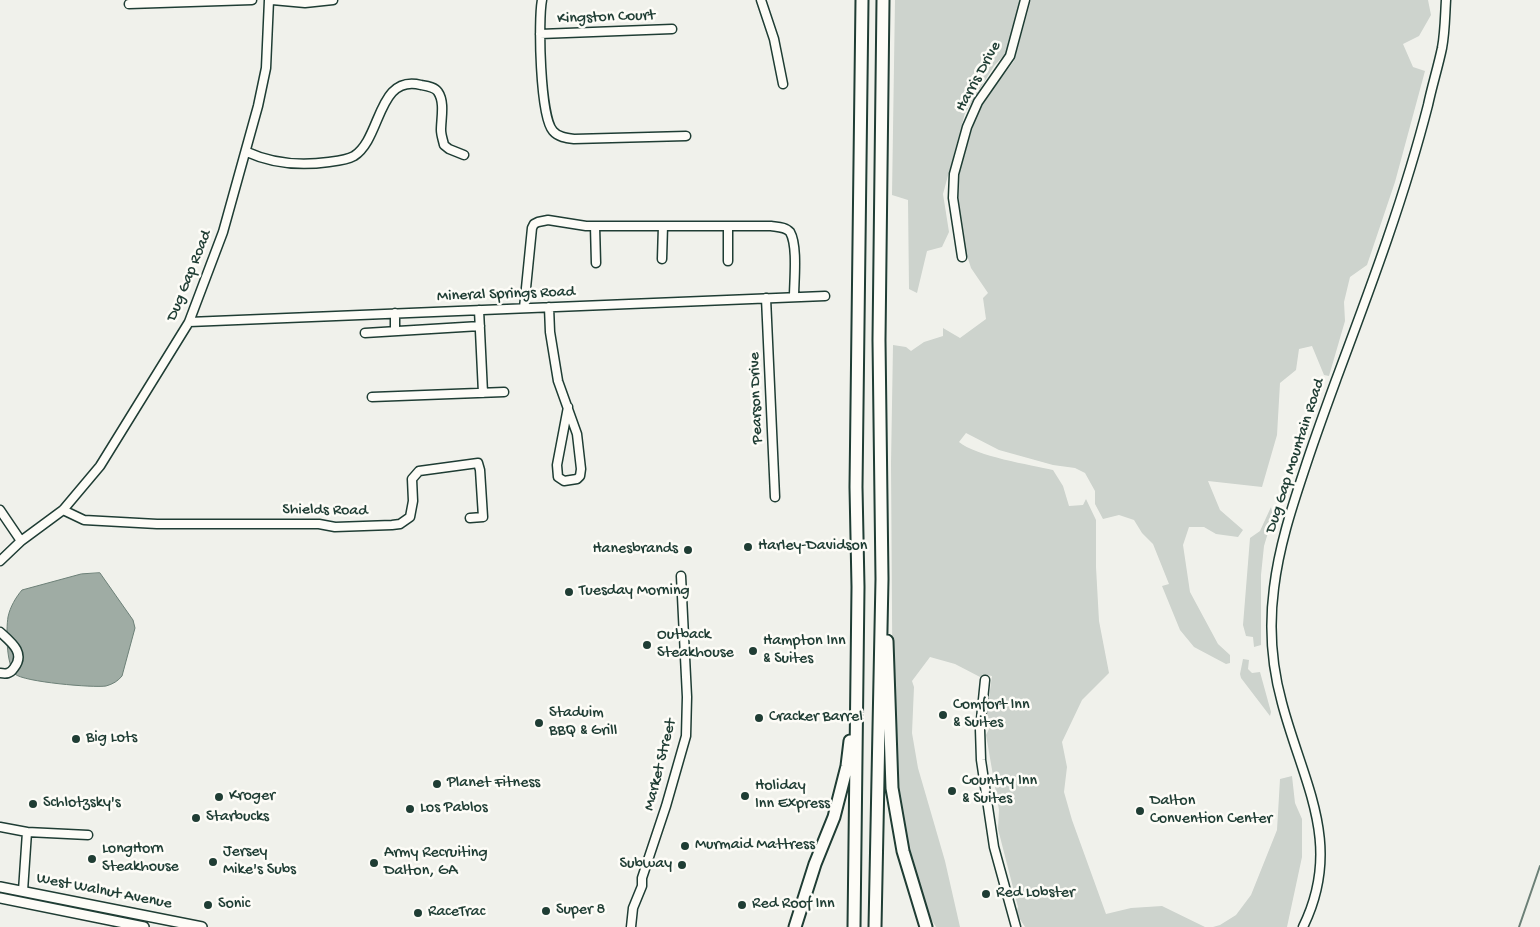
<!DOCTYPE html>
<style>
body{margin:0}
canvas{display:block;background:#f0f1eb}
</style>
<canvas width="1540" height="927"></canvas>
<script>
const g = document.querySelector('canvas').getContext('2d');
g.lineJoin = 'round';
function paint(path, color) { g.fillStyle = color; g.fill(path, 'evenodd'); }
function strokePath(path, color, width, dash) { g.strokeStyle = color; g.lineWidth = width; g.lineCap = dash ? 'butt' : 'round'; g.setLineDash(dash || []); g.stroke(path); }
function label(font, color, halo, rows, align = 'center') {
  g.font = font + ' "Gochi Hand",sans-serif'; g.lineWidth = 5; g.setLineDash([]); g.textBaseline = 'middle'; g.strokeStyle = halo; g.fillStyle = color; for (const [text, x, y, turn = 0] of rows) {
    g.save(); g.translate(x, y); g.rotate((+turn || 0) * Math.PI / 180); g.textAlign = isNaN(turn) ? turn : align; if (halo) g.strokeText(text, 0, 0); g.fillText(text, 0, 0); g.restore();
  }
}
const green = new Path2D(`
 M895 0H1020L1006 53 994 66 965 113 943 194 949 232 942 247 927 251 917 293 909 289 908 200 892 195Z
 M1031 0H1428L1431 15 1419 36 1403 44 1413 67 1425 71 1395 182 1367 265 1350 277 1344 302 1345 321 1329 376 1324 375 1312 346 1299 349 1296 370 1280 383 1277 435 1262 487 1208 481 1220 510 1243 530 1238 537 1216 534 1204 527H1189L1183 545 1190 592 1218 644 1230 655V663L1226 664 1194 647 1180 630 1162 586 1169 584 1153 544 1142 533 1134 520 1119 515 1103 519 1095 504V491L1085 473 1075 468 1053 465 999 450 966 433 959 442C975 456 1031 465 1053 470L1063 486 1069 506 1083 505 1086 499 1096 520V567L1099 621 1109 673 1082 700 1062 742 1067 767 1064 792 1072 820 1106 914 1131 908 1162 906 1205 927H1025L1016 913 1018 907 998 829 999 810 986 735 990 727 986 718 992 676 987 675 982 678 955 664 930 657 912 681 914 687 912 733 918 768 945 861 960 927H936L926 911 907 857 893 760 891 464 893 345 906 347 911 351 924 342 943 336V328L960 338 986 319 983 298 988 293 971 268 963 243 958 206V177L976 116 989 94 1014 61Z
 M1271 507 1273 516 1264 546 1261 575V645L1254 647 1253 637 1246 636 1243 625 1250 538 1260 531Z
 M1243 659 1249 660 1248 669 1252 673 1260 672 1271 712 1270 716 1241 678 1240 674Z
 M1292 776 1295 803 1302 819V857L1287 927H1213L1220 925 1236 915 1251 895 1277 830 1280 779Z`);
const water = new Path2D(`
 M100 573 133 620 135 628 122 676C118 681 113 684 106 686 94 688 23 682 15 674 6 664 6 630 8 617 10 607 16 597 22 590L81 574Z`);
const stream = new Path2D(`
 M1519 927 1540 866`);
const minor = new Path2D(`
 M272 0 305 3 333 0
 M542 0C538 20 540 117 553 131 558 137 566 138 574 139L686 136
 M761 0 774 39 783 84
 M129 4 252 0
 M540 34 672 29
 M247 152C273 164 300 166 329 162 337 161 347 160 354 156 382 138 377 74 421 85 427 86 435 87 438 92 445 102 441 119 441 130 441 135 443 140 444 145L449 149 464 155
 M595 226 596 263
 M728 226V261
 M962 257 953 198 954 174 967 127 978 102 1010 56 1025 0
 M662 259 663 226
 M766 298 775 497
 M549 307 550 332 558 381 577 434 581 469 580 476 577 479 564 481 558 477 557 465 568 407
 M524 308 532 228 534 224 538 222 548 220 586 226H771C778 227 786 227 790 232 798 246 794 281 794 297
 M479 310 483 393
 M189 322 825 296
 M395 331V313
 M365 333 480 326
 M372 397 504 392
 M0 510 21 541
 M63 510 84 520 157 524H319L335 527 392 525 400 524 410 517 413 501 412 479 419 471 478 463 480 470 483 517 470 518
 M0 561 21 541 63 510 100 466 189 322 223 232 258 106 266 68 269 0
 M0 632C11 642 26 653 14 668 10 674 6 674 0 673
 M985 680 980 729 981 760 994 847 1016 927
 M0 827 27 832
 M23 891 27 832 88 835
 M631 927 633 908 642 886V878L666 806 686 736 687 697 681 576
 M1303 927C1344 844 1303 783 1282 703 1272 667 1269 626 1274 588 1279 547 1291 510 1304 471 1314 440 1325 410 1336 380 1370 289 1404 199 1428 105 1432 86 1438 67 1442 48 1445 32 1445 16 1446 0`);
const major = new Path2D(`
 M0 887 202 927
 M0 898 144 927`);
const highway = new Path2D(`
 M887 641 892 788 903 851 926 927
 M795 927 815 864 834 817 847 766 850 741
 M854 927 858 587 856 487 862 0
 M875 927 882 579 879 340 883 0`);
const markers = [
 [748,547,5,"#1f3d34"],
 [688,550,5,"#1f3d34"],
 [569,592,5,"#1f3d34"],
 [647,645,5,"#1f3d34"],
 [753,651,5,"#1f3d34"],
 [943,715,5,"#1f3d34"],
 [759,718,5,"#1f3d34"],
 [539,723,5,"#1f3d34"],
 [76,739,5,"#1f3d34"],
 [437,784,5,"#1f3d34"],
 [952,791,5,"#1f3d34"],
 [745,796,5,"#1f3d34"],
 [219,797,5,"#1f3d34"],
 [33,804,5,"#1f3d34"],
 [410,809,5,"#1f3d34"],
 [1140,811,5,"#1f3d34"],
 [196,818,5,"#1f3d34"],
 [685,846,5,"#1f3d34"],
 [92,859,5,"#1f3d34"],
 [213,862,5,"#1f3d34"],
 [374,863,5,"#1f3d34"],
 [682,865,5,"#1f3d34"],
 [986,894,5,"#1f3d34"],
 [208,905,5,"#1f3d34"],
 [742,905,5,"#1f3d34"],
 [546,911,5,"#1f3d34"],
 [418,913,5,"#1f3d34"]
];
const streetNames = [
 ["Kingston Court",606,18,-2],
 ["Harris Drive",979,77,-61],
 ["Dug Gap Road",190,276,-68],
 ["Mineral Springs Road",506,295,-2],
 ["Pearson Drive",757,398,-92],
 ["Dug Gap Mountain Road",1296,456,-72],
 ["Shields Road",325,511,1],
 ["Market Street",661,765,-76],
 ["West Walnut Avenue",104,892,11]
];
const poiNames = [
 ["Harley-Davidson",758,547],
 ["Hanesbrands",678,550,"right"],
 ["Tuesday Morning",579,592],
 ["Outback",657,636],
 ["Steakhouse",657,654],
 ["Hampton Inn",763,642],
 ["& Suites",763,660],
 ["Comfort Inn",953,706],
 ["& Suites",953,724],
 ["Staduim",549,714],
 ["BBQ & Grill",549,732],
 ["Cracker Barrel",769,718],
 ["Big Lots",86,739],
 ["Country Inn",962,782],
 ["& Suites",962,800],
 ["Planet Fitness",447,784],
 ["Holiday",755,787],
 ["Inn Express",755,805],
 ["Kroger",229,797],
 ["Dalton",1150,802],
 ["Convention Center",1150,820],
 ["Schlotzsky's",43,804],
 ["Los Pablos",420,809],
 ["Starbucks",206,818],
 ["Murmaid Mattress",695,846],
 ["LongHorn",102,850],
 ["Steakhouse",102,868],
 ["Jersey",223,853],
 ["Mike's Subs",223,871],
 ["Army Recruiting",384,854],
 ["Dalton, GA",384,872],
 ["Subway",672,865,"right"],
 ["Red Lobster",996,894],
 ["Sonic",218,905],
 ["Red Roof Inn",752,905],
 ["Super 8",556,911],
 ["RaceTrac",428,913]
];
paint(green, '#cdd3cd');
paint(water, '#9faca4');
strokePath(water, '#6c8077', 1);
strokePath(stream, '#6c8077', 2);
strokePath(minor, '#1f3d34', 11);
strokePath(major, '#1f3d34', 12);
strokePath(highway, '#1f3d34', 15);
strokePath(minor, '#fdfcf7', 8);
strokePath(major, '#fdfcf7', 9);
strokePath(highway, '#fdfcf7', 11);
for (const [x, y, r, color] of markers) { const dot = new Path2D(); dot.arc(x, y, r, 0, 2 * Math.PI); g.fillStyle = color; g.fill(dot); strokePath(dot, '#fdfcf7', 2); }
label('16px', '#1f3d34', '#fdfcf7', streetNames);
label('16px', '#1f3d34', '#fdfcf7', poiNames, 'left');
</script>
